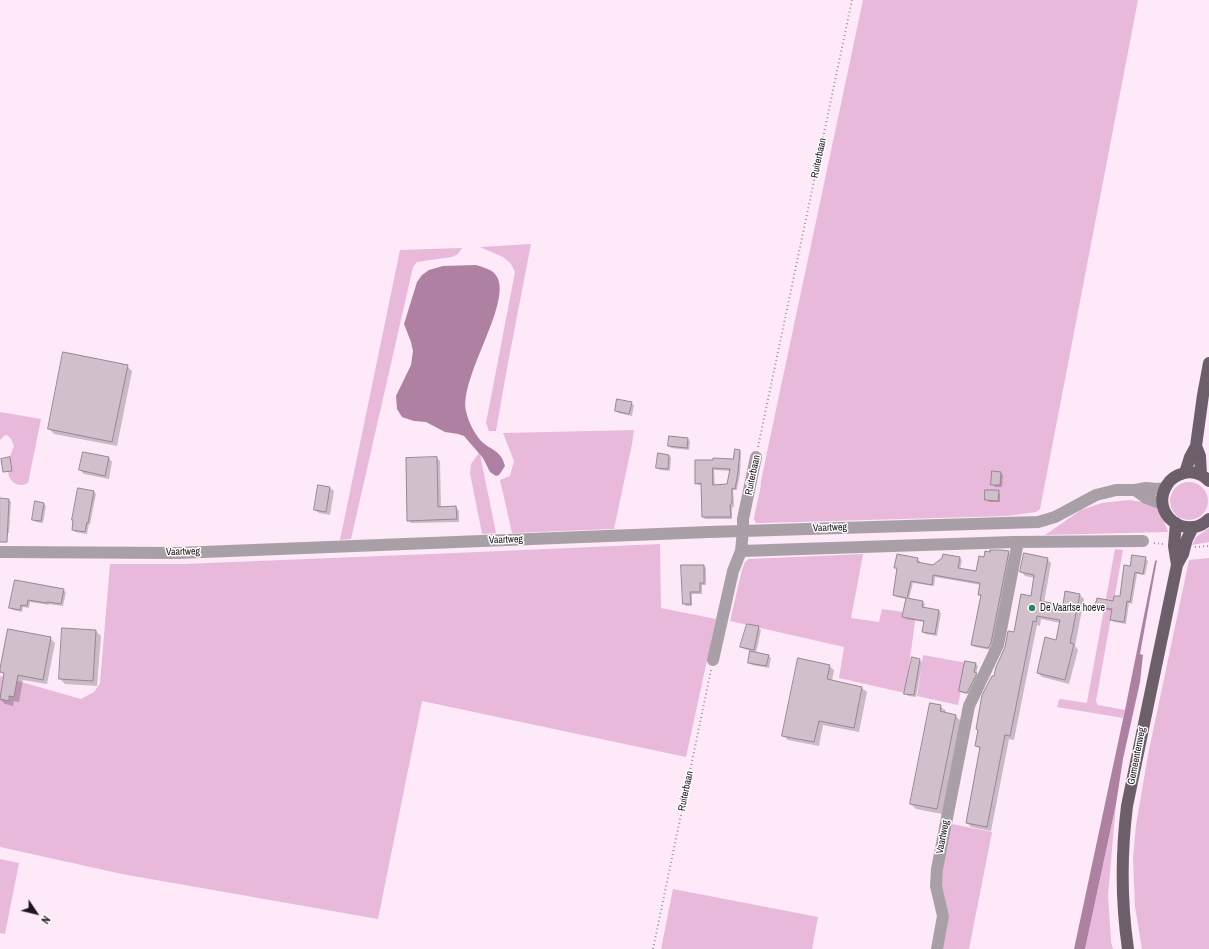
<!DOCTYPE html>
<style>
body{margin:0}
#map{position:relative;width:1209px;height:949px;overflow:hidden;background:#fde9f7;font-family:"Archivo Narrow",sans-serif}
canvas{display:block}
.north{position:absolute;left:16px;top:893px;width:40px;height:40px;-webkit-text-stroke:3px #fff;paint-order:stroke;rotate:125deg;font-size:11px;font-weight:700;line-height:16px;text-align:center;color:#1c151a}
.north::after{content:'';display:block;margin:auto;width:14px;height:18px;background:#1c151a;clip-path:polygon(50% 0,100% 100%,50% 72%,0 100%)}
</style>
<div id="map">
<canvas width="1209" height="949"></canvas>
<div class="north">N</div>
</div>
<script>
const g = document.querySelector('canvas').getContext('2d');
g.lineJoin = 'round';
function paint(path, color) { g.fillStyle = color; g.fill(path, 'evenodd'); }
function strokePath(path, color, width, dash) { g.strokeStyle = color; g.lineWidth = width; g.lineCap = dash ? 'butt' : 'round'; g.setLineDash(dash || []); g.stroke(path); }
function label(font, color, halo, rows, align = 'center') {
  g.font = font + ' "Archivo Narrow",sans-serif'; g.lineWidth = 3; g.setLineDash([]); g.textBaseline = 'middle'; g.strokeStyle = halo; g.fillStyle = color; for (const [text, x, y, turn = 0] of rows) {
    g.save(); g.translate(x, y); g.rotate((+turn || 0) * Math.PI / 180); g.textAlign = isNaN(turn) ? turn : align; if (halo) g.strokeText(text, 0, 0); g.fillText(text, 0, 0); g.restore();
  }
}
const green = new Path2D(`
 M863 0H1138L1040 509 1036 512 1007 516 761 523H756L754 519C755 511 762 485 761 481L770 438Z
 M531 244 507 368 496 431H489L486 423 515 272 511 264 503 257 480 247Z
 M462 248 458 254 452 257 417 262 413 267 351 539 340 540 400 250Z
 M0 412 41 419 28 483C24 485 21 486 16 484 2 477 10 456 14 446L11 439 7 435 4 436 0 440Z
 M634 430 632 444 614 529 512 533 500 480 510 476 514 461 503 433Z
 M479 453 480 454 496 533 482 534 470 473 471 464Z
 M1170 501a19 19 0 1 1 38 0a19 19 0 1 1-38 0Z
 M1129 500C1158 504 1158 504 1168 532L1045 535 1081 510 1102 503Z
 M1209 528V542L1192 545 1196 537Z
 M660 544 661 608 716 619 686 757 422 701 378 919 122 874 0 847V676L81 699 94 692 100 683 110 564H184L455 553Z
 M1115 549 1123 550 1096 701 1097 704 1098 705 1125 710 1123 718 1057 707 1059 700 1061 699 1086 703 1087 702Z
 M863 554 859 576 851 618 879 622 882 609 911 613 914 616 915 622 905 693 839 678 844 647 730 621 742 570 745 562 749 559Z
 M1209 558V949H1142L1135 907 1133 858 1136 825 1148 755 1189 560Z
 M923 655 967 663 958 705 917 696Z
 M1116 804 1108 895 1111 942 1113 949H1085Z
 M952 824 992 832 969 949H942L949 915 940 879Z
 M0 859 19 863 5 934 0 933Z
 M673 889 818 917 812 949H661Z`);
const water = new Path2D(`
 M476 265C482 267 491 269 495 274 516 298 459 376 466 411 468 421 474 433 481 441 492 451 501 450 505 466L499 475 496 476 490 472 483 458 464 436 458 434 445 432 426 422 414 421 402 417 397 409 396 396 411 365 413 351 411 342 404 324 417 282 422 275 429 270 443 266Z
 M1157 560 1140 654 1143 655 1140 682 1123 759 1116 804 1085 949H1074L1125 710 1155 561Z`);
const shadow = new Path2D(`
 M127 366 132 371 117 446 54 434 49 429Z
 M631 403 634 405 632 416 618 413 616 411Z
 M688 439 690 442 689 450 671 448 669 445Z
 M739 450 741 453 740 474 737 490H733L734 506 732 508V519H705L703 517 702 485H698L696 483V461L734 460ZM714 470 731 471 728 485 715 486Z
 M669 455 671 458 670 471 660 470 657 468Z
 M10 458 12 471 5 472 4 471Z
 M109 458 112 462 109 479 84 474 80 470Z
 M437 458 440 461 441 508 456 507 459 511V522L411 523 408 520Z
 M1000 472 1003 475 1002 487H995L992 484Z
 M330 488 334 491 330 515 319 513 315 510Z
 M998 491 1000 494V502H989L986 500Z
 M94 492 96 494 90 524H89L87 534 75 532 73 529Z
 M0 499 9 500 11 502 9 533 0 532Z
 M44 504 46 506 43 523 36 522 33 520Z
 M1008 552 1010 555 993 645 991 650 975 647 972 644 982 597 979 594 981 585 935 577 934 586 913 583 909 599 923 602 925 604 924 608 939 611 941 613 937 636 925 634 923 631 924 622 906 619 904 617 906 599 896 597 894 595 898 570 895 567 917 559 920 561 919 564 933 566 960 558 962 560 960 570 977 573 985 558Z
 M1145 558 1148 561 1145 575 1137 574 1132 604 1129 603 1126 624 1114 622 1111 620 1113 611 1098 608 1096 605 1114 602 1120 598 1131 567Z
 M1047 559 1051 563 1044 603 1063 606 1080 595 1084 599 1075 646 1078 650 1069 684 1042 677 1038 673 1057 641 1060 623 1041 619 1040 626 1037 625 1014 740 1009 739 991 831 971 827 967 823 981 750 976 745 995 677 1031 597 1035 578 1025 576 1021 571Z
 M704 566 706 568V585H702V594H692V606H686L684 604Z
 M15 581 63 590 66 592 63 606 49 604V605L30 602 29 608 23 607 22 612 13 610 10 608Z
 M758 627 761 630 756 653 768 656 771 658 769 668 752 665 749 662 751 651 744 649 741 647Z
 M95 630 101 636 97 686 65 684 60 679Z
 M50 638 55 643 47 684 23 680 19 702 14 701 13 706 5 704 0 699 5 675 1 671Z
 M919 660 922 662 916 697 908 696 905 693Z
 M976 664 978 666 976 674 978 676 969 694 962 693 960 691Z
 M829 666 834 670 832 681 862 688 867 692 859 732 823 725 819 746 788 740 783 735Z
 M940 706 946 711 945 714 956 716 961 721 942 814 916 809 911 804Z`);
const building = new Path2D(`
 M63 352 128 365 112 442 48 429Z
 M617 399 632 402 629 414 615 411Z
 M669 436 688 438 687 448 668 446Z
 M735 449 740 450 738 472 735 489 732 488V503L730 505 731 517H702L701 483 695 484V460H713V458L733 459ZM713 468 730 469 727 484 713 485Z
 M83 452 109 457 105 476 79 470Z
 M658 453 669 455 668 469 656 468Z
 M10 457 12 471 3 472 1 459Z
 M437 457 438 507 456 506 457 519 407 521 406 458Z
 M992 471 1001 472 1000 485H991Z
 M318 485 330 487 326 512 314 510Z
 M78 488 94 491 88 523 87 522 85 532 72 530 73 520H72Z
 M985 490H999L998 501 985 500Z
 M0 498 9 499 7 542H0Z
 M35 501 44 503 41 521 32 520Z
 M990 550H1001L1009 551 991 643 988 648 971 645 981 595H978L980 583 933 575 932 585 911 581 907 598 923 601 922 607 939 610 935 634 922 632 924 621 902 617 906 598 893 595 897 568H894L897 554 918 558 917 562 933 565 942 558 943 554 960 557 958 568 976 571 979 556 984 557 985 551 990 552Z
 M1024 553 1048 558 1040 601 1063 605 1065 591 1080 594 1070 643 1074 644 1065 680 1037 673 1045 637 1056 640 1060 620 1037 616 1036 622 1033 621 1010 736 1005 735 987 827 966 823 980 747 975 746 978 730 976 729 982 695 992 676H994L996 667 1005 647 1008 631 1014 632 1021 594 1031 596 1034 575 1020 572Z
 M1132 555 1146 557 1143 574 1135 572 1130 602 1127 601 1124 622 1110 620 1112 609 1095 606 1097 598 1113 601 1114 596H1120L1124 565 1130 566Z
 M681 565H704V583H700V592H690L691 604H683Z
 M15 580 64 589 61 604 47 602V603L28 600 27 606 21 605 20 610 9 608Z
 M747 624 759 626 754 650 740 647Z
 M62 628 96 630 93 681 59 679Z
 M8 629 51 637 43 680 18 675 14 697 9 696V701L0 699 4 673 0 672V669Z
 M750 651 769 655 766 666 748 663Z
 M912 657 920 659 914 695 904 694Z
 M798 658 830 665 827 679 862 687 854 728 819 721 814 742 782 736Z
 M965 661 976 663 974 672 977 673 967 693 959 691Z
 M930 703 941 705 940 711 956 715 937 809 910 804Z`);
const path = new Path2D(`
 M758 447 852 0
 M1154 543 1163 544
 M1195 547 1209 546
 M653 949 711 670`);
const minor = new Path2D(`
 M1135 490 1146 498 1162 504
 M741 551 1013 542 1143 541
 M0 552 178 553 709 532 1038 522 1055 517 1096 495 1116 490H1135L1146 488 1157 489 1165 488
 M713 660 733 571 741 551 743 531V519L756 457
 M937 949 943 916 936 886 937 869 969 706 998 645 1018 542`);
const major = new Path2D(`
 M1196 446 1200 456 1201 475
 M1185 473 1190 457 1196 446 1203 395 1209 363
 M1209 481C1202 474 1193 471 1184 473 1177 475 1170 479 1167 485 1149 513 1186 542 1209 519
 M1176 523 1174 546 1177 565
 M1128 949C1121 901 1121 854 1127 806L1177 565 1183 554 1187 539 1193 527`);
const markers = [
 [1032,608,4,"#318457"]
];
const streetNames = [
 ["Ruiterbaan",819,158,-78],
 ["Ruiterbaan",753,475,-78],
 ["Vaartweg",830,528,-2],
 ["Vaartweg",506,540,-2],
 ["Vaartweg",183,552,-1],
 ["Gemeentenweg",1137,756,-79],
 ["Ruiterbaan",686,791,-78],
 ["Vaartweg",943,837,-79]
];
const poiNames = [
 ["De Vaartse hoeve",1040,608]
];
paint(green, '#e9b9dc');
paint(water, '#ae81a2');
paint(shadow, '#0003');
paint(building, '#d2bfcc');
strokePath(building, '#988693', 1);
strokePath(path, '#9f909a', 2, [1, 3]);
strokePath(minor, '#a8a0a6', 12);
strokePath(major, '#6d5f69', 12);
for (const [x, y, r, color] of markers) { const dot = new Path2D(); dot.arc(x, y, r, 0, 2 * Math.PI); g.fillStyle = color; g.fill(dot); strokePath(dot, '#fff', 1.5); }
label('10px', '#1c151a', '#fff', streetNames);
label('10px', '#1c151a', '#fff', poiNames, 'left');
</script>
